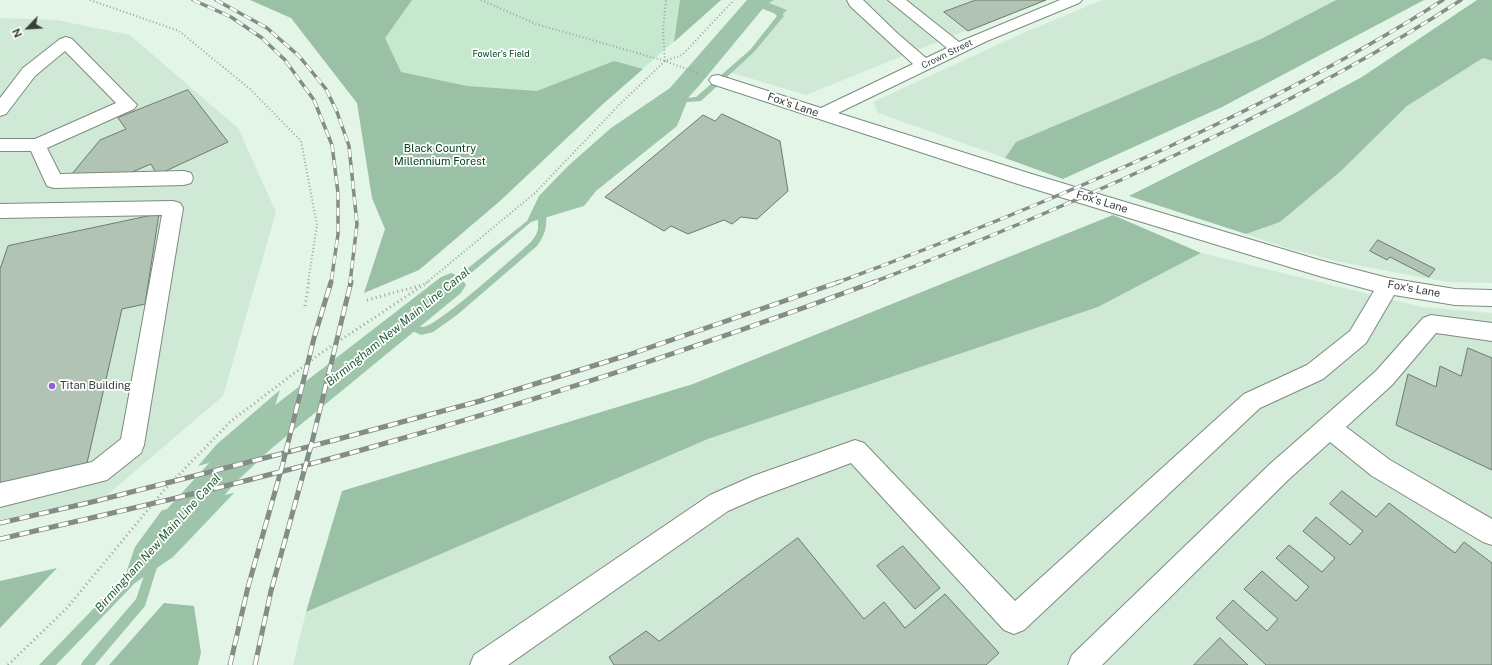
<!DOCTYPE html>
<style>
body{margin:0}
#map{position:relative;width:1492px;height:665px;overflow:hidden;background:#e3f5e7;font-family:"Public Sans",sans-serif}
canvas{display:block}
.north{position:absolute;left:8px;top:8px;width:40px;height:40px;-webkit-text-stroke:3px #fff;paint-order:stroke;rotate:245deg;font-size:11px;font-weight:700;line-height:16px;text-align:center;color:#383f3a}
.north::after{content:'';display:block;margin:auto;width:14px;height:18px;background:#383f3a;clip-path:polygon(50% 0,100% 100%,50% 72%,0 100%)}
</style>
<div id="map">
<canvas width="1492" height="665"></canvas>
<div class="north">N</div>
</div>
<script>
const g = document.querySelector('canvas').getContext('2d');
g.lineJoin = 'round';
function paint(path, color) { g.fillStyle = color; g.fill(path, 'evenodd'); }
function strokePath(path, color, width, dash) { g.strokeStyle = color; g.lineWidth = width; g.lineCap = dash ? 'butt' : 'round'; g.setLineDash(dash || []); g.stroke(path); }
function label(font, color, halo, rows, align = 'center') {
  g.font = font + ' "Public Sans",sans-serif'; g.lineWidth = 3.5; g.setLineDash([]); g.textBaseline = 'middle'; g.strokeStyle = halo; g.fillStyle = color; for (const [text, x, y, turn = 0] of rows) {
    g.save(); g.translate(x, y); g.rotate((+turn || 0) * Math.PI / 180); g.textAlign = isNaN(turn) ? turn : align; if (halo) g.strokeText(text, 0, 0); g.fillText(text, 0, 0); g.restore();
  }
}
const built = new Path2D(`
 M774 0H1042L806 95 729 72 752 51 786 11 768 3Z
 M1102 0H1336L1263 38 1016 142 1005 158 878 113 873 102 1023 33Z
 M0 18 56 20 130 35 238 128 276 212 223 396 105 497 0 520Z
 M1483 58 1492 61V283L1447 282 1340 262 1287 248 1246 234 1280 222 1341 171 1407 106Z
 M1201 253 1422 307 1492 313V665H293L306 612 708 439 1098 307Z`);
const green = new Path2D(`
 M304 0H721L604 103 400 101Z`);
const forest = new Path2D(`
 M250 0H412L385 38 401 72 467 86 537 91 614 61 643 69 604 103 500 201 419 270 364 293 385 229 372 198 357 103 291 18Z
 M680 0H721L674 42Z
 M1336 0H1424L1222 107 1063 179 1005 158 1016 142 1263 38Z
 M1477 0H1492V61L1483 58 1407 106 1341 171 1280 222 1246 234 1129 196 1295 113 1362 77Z
 M1113 215 1201 253 1098 307 708 439 306 612 342 491 693 384Z
 M57 568 0 628V581Z
 M164 603 194 606 201 653 198 665H109Z`);
const water = new Path2D(`
 M749 0H774L769 3 787 10 781 16 758 7 753 6Z
 M701 67 677 126 596 191 584 206 531 222 429 309 424 321 415 333 418 304 433 296 527 221 539 196 568 166 611 128Z
 M280 390 262 449 198 466 217 444Z
 M235 492 173 557 135 583 56 665H39L125 576 135 547 162 510Z`);
const pier = new Path2D(`
 M281 388 282 391 263 451 196 467 261 449Z
 M235 491 237 492 159 511 161 508Z`);
const stream = new Path2D(`
 M773 6 784 16 754 52 701 101 673 103 672 101 676 99 696 97 750 50 777 16 770 8Z
 M542 208 546 211C547 226 546 234 537 246L457 315 433 332 421 335 401 325 400 322 401 319 404 318C410 320 417 327 423 327 438 326 515 256 531 242L536 235 538 229V211Z
 M154 556 158 557 159 561 145 606 95 665H81L83 661 136 599 149 561 150 557Z`);
const canal = new Path2D(`
 M747 0H770L698 87 683 103 674 105 665 103 662 97Z
 M451 273 461 277 466 285 461 293 272 448 235 483 182 545 169 550 156 545 151 533 156 521 211 461 248 426 441 277Z`);
const building = new Path2D(`
 M976 0H1046L968 31 944 12Z
 M188 90 228 142 157 175 151 164 125 175H71L100 140 126 129 118 118Z
 M722 114 780 141 788 191 757 219 741 217 732 224 724 220 688 234 671 226 664 231 605 197 703 115 715 121Z
 M159 214 145 304 122 309 87 463 0 483V269L8 246Z
 M1378 240 1435 269 1429 277 1390 257 1387 260 1370 251Z
 M1468 348 1492 358V470L1396 425 1408 374 1436 387 1440 366 1461 376Z
 M1342 491 1376 517 1389 503 1455 553 1464 542 1492 563V665H1266L1216 618 1233 600 1267 631 1278 619 1244 589 1262 571 1296 601 1309 587 1276 558 1289 545 1322 572 1335 558 1303 531 1316 517 1350 545 1363 531 1330 504Z
 M798 538 864 619 884 602 905 628 945 594 999 653 986 665H614L609 657 646 631 659 641Z
 M903 546 940 588 915 609 877 566Z
 M1220 638 1248 665H1194Z`);
const pathFar1 = new Path2D(`
 M90 0 179 31 250 89 301 141 317 225 308 283
 M481 0 536 24 665 61 697 73
 M665 61 663 31 666 0
 M426 283 535 193 620 104 665 61 682 55 734 0`);
const path = new Path2D(`
 M367 300 422 285
 M305 306 309 282
 M8 665 67 608 165 489 231 421 321 353 428 282`);
const minor = new Path2D(`
 M847 0H863L897 33 926 58 947 48 888 0H906L959 42 1060 0H1082L1079 3 987 41 838 113 1035 175 1319 260 1388 278 1455 289 1492 290V306L1455 305 1394 295 1366 343 1323 379 1260 408 1024 630 1014 634 1004 630 851 463 760 497 728 511 508 665H470L474 655 710 495 753 476 855 440 864 443 1015 601 1244 394 1307 365 1350 331 1374 291 1319 276 1021 185 712 84 709 80 712 76 718 75 821 108 913 64 850 6Z
 M66 37 72 39 137 105 134 109 47 148 60 174 184 171 191 173 193 178 191 183 184 185 54 188 47 186 31 151H0V139H35L116 103 65 51 35 76 6 114 0 116V98L23 68 60 39Z
 M173 201 180 203 183 208 144 445 141 453 107 480 0 507V483L92 462 121 439 162 215 0 218V204Z
 M1431 315 1492 323V341L1436 333 1392 385 1346 427 1390 460 1492 519V545L1483 542 1372 476 1330 442 1288 480 1102 665H1068L1072 655 1270 464 1376 371 1423 318Z`);
const railFar1 = new Path2D(`
 M193 0 231 17 262 38 285 60 314 100 332 145 338 193V234L331 283
 M216 0 267 28 299 56 326 89 337 112 349 146 357 224 350 283
 M836 283C947 242 1056 198 1164 149 1260 105 1354 57 1443 0
 M871 283C982 241 1091 195 1199 144 1289 101 1377 55 1461 0`);
const rail = new Path2D(`
 M0 523 96 501 331 441 480 401 628 355 839 282
 M0 539C122 511 244 483 365 449 537 401 707 344 874 282
 M230 665 248 587 282 467 314 338 331 282
 M255 665 271 591 312 442 351 282`);
const markers = [
 [52,386,4,"#955cd4"]
];
const farParknames = [
 ["Fowler's Field",501,54]
];
const farStreetnames = [
 ["Crown Street",947,54,-26]
];
const streetNames = [
 ["Fox's Lane",793,105,19],
 ["Fox's Lane",1102,202,17],
 ["Fox's Lane",1414,289,10]
];
const parkNames = [
 ["Black Country",440,149],
 ["Millennium Forest",440,162]
];
const poiNames = [
 ["Titan Building",60,386]
];
const waterNames = [
 ["Birmingham New Main Line Canal",398,327,-39],
 ["Birmingham New Main Line Canal",158,543,-48]
];
paint(built, '#d0e9d6');
paint(green, '#c6e8cf');
paint(forest, '#9ac1a5');
paint(water, '#9ec5a9');
paint(pier, '#e3f5e7');
paint(stream, '#9ec5a9');
paint(canal, '#9ec5a9');
paint(building, '#b1c3b5');
strokePath(building, '#6b7b6f', 1);
strokePath(minor, '#7b8c7f', 2);
strokePath(pathFar1, '#98a69c', 2, [1, 2.5]);
strokePath(path, '#98a69c', 3, [1, 3.5]);
paint(minor, '#fff');
strokePath(railFar1, '#828e85', 3.5);
strokePath(rail, '#828e85', 5);
strokePath(railFar1, '#fff', 2.5, [8]);
strokePath(rail, '#fff', 3.5, [10]);
for (const [x, y, r, color] of markers) { const dot = new Path2D(); dot.arc(x, y, r, 0, 2 * Math.PI); g.fillStyle = color; g.fill(dot); strokePath(dot, '#fff', 1.5); }
label('9px', '#00431f', '#fff', farParknames);
label('9px', '#383f3a', '#fff', farStreetnames);
label('11px', '#383f3a', '#fff', streetNames);
label('11px', '#00431f', '#fff', parkNames);
label('11px', '#383f3a', '#fff', poiNames, 'left');
label('italic 12px', '#225e39', '#fff', waterNames);
</script>
